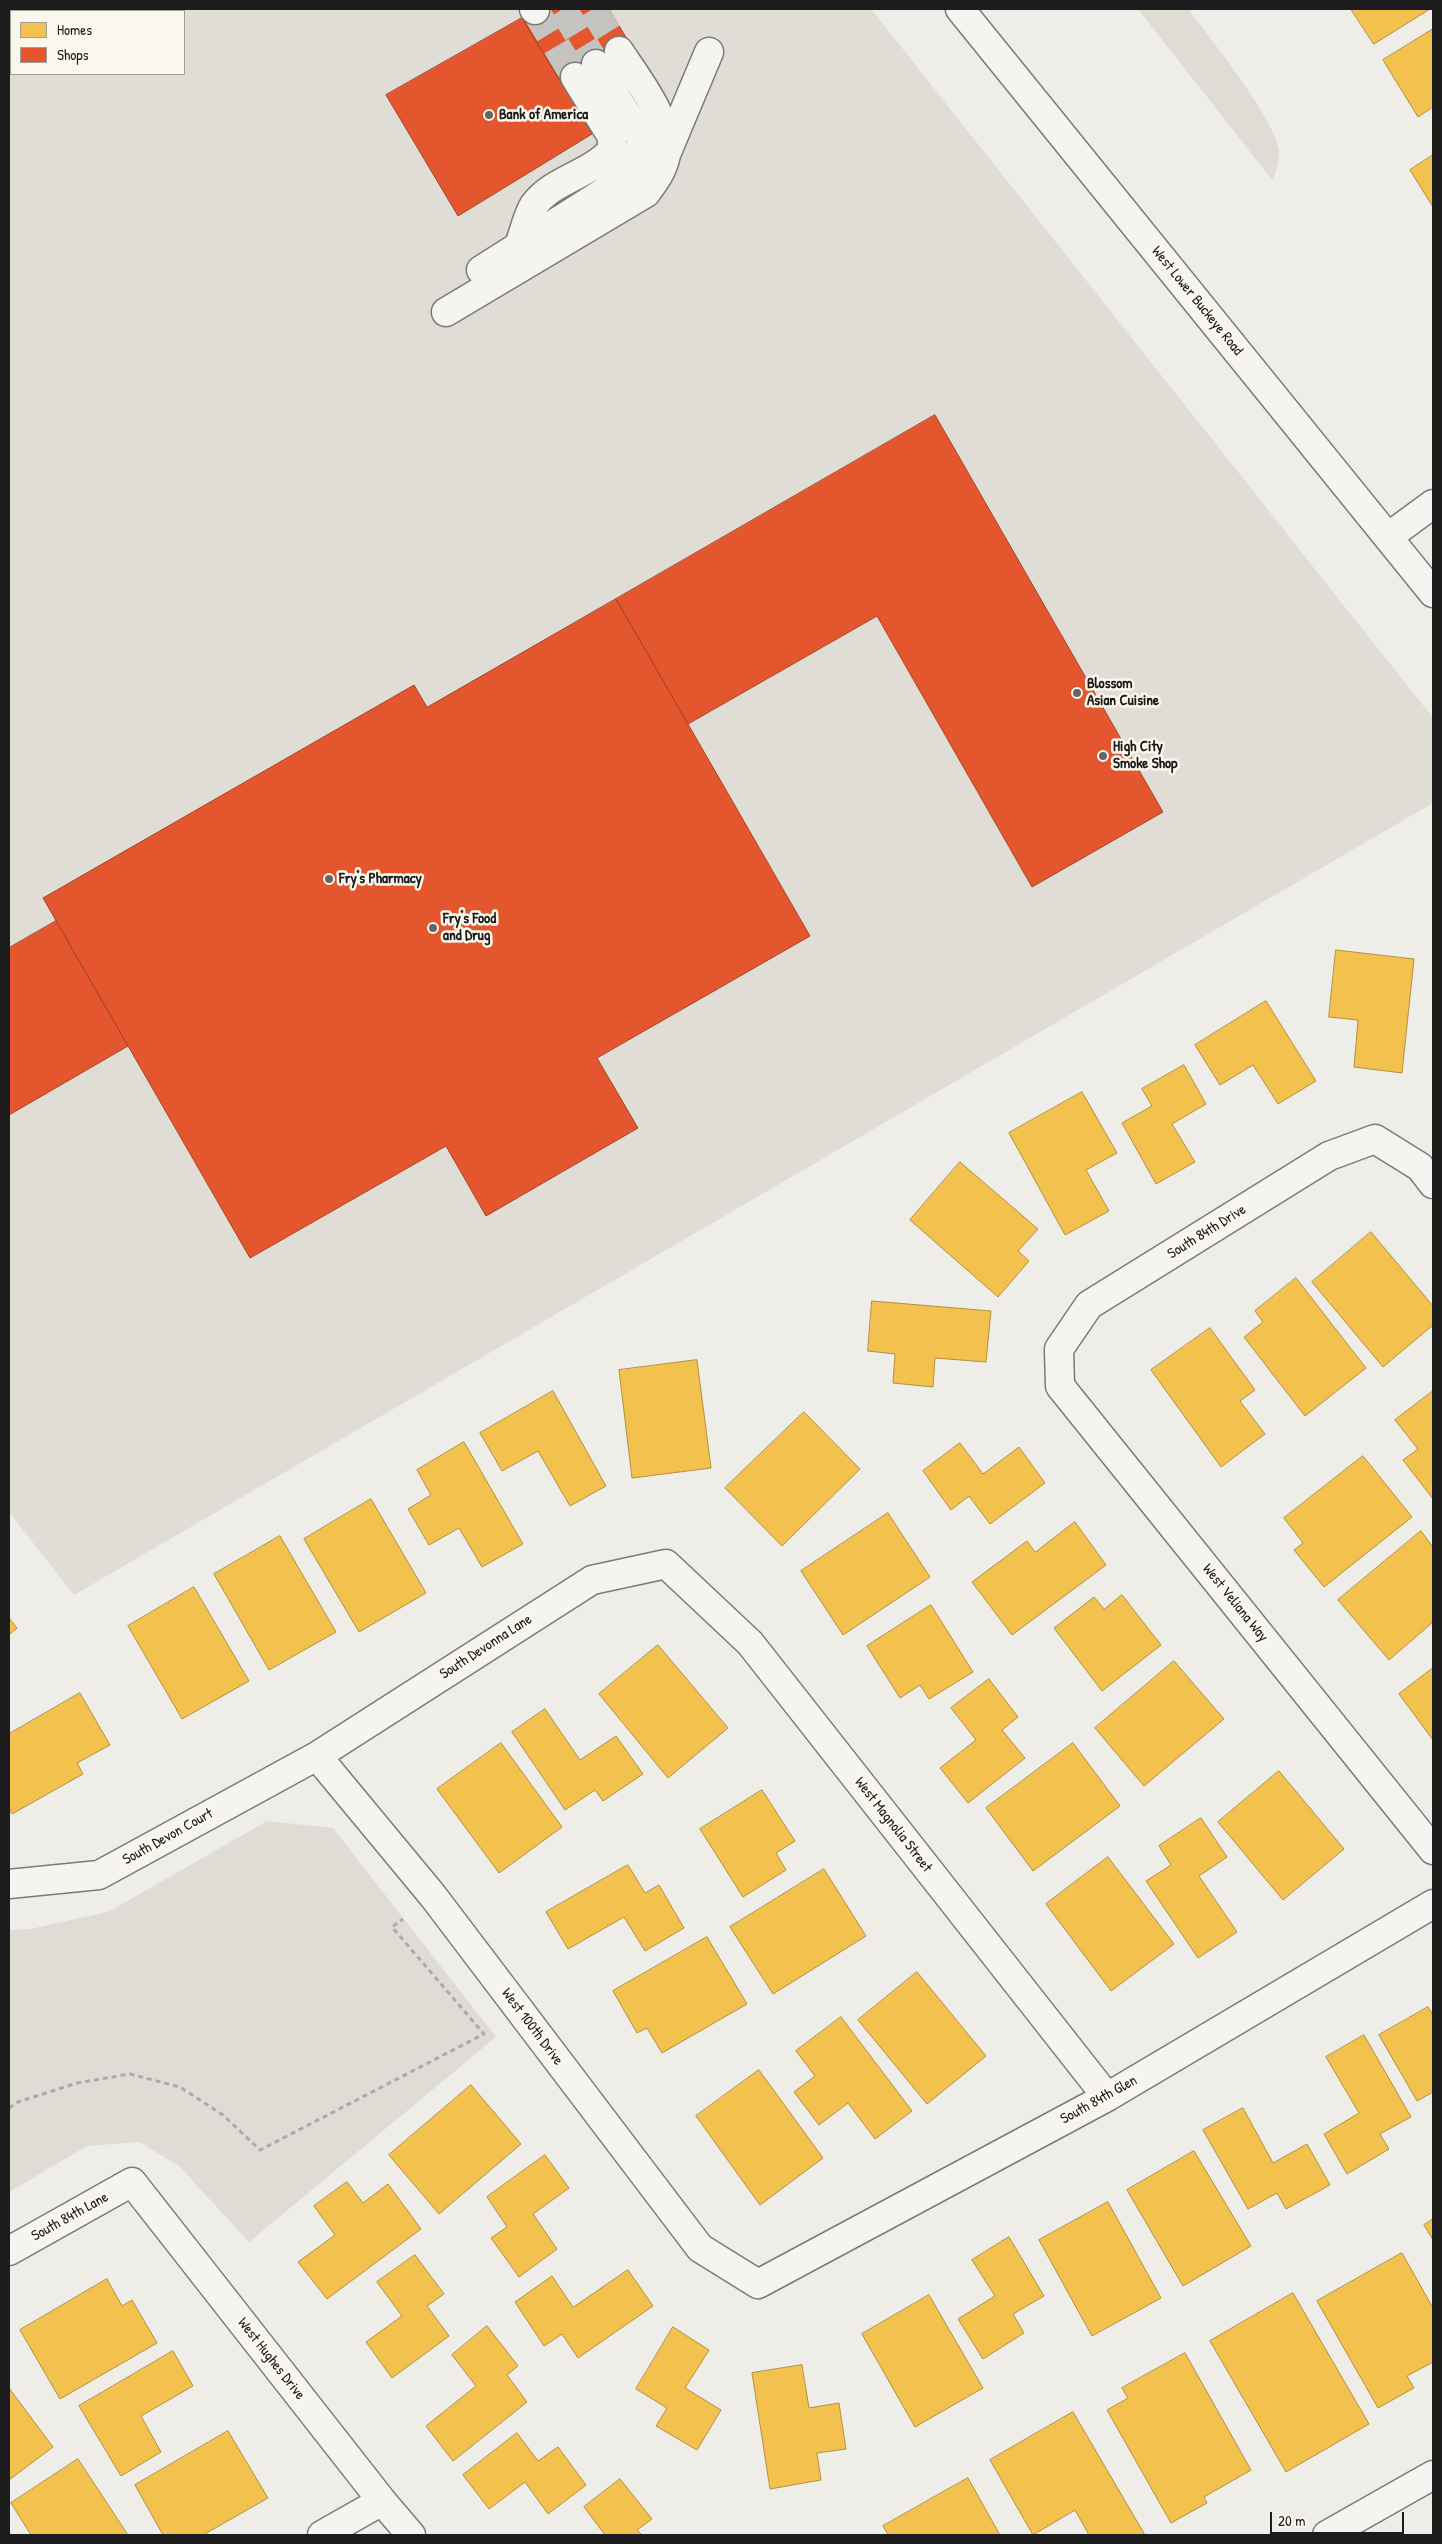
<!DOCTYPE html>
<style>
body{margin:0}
#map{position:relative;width:1442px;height:2544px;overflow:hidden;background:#eeede8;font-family:"Patrick Hand",sans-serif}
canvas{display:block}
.frame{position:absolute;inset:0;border:10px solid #1c1c1c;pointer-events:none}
.legend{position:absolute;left:10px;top:10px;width:175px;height:65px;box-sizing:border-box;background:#fbf7ec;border:1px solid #a29f99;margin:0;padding:6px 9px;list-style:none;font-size:15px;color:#1c1c1c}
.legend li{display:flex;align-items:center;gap:10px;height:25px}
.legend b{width:25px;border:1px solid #a29f99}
.scale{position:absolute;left:1270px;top:2512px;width:134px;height:22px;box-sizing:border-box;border:2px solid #1c1c1c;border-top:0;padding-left:6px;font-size:15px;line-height:18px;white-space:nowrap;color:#1c1c1c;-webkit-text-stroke:4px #fbf7ec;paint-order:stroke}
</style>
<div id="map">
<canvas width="1442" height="2544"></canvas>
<div class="frame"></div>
<ul class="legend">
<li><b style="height:14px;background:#f2c14e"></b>Homes</li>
<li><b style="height:14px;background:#e4572e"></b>Shops</li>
</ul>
<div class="scale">20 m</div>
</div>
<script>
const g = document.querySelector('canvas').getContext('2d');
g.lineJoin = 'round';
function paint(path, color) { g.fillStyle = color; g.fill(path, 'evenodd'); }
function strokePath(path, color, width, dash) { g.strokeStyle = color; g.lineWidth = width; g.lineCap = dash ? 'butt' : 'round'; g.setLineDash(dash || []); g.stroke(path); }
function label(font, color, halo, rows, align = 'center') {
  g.font = font + ' "Patrick Hand",sans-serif'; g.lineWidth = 5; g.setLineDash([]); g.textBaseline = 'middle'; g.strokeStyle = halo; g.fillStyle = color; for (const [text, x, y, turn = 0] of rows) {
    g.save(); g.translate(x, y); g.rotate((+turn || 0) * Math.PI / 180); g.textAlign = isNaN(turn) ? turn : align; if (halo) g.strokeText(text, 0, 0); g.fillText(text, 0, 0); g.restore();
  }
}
const built = new Path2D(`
 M79 9H871L1433 718V803L74 1595 9 1512V47L11 46V74H184V11H74Z`);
const green = new Path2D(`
 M1138 9H1188C1209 37 1276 120 1279 151 1280 160 1275 172 1273 181Z
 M267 1821 333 1828 496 2037 249 2242 178 2165 139 2142 87 2146 9 2192V1930L30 1929 108 1912Z`);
const homes = new Path2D(`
 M1351 9H1430L1374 44Z
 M1433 29V107L1418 117 1383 60Z
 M1433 155V207L1410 170Z
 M1336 950 1414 959 1402 1073 1354 1067 1358 1020 1329 1017Z
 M1266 1001 1316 1081 1278 1104 1253 1065 1220 1085 1195 1045Z
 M1184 1065 1206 1104 1172 1124 1195 1162 1156 1184 1122 1123 1152 1106 1142 1089Z
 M1082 1092 1117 1153 1086 1170 1109 1211 1065 1235 1009 1133Z
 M960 1162 1038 1229 1018 1251 1029 1261 998 1297 910 1220Z
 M1371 1232 1433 1306V1325L1383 1367 1312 1282Z
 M1296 1278 1366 1368 1305 1416 1244 1337 1263 1322 1255 1311Z
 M872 1301 991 1311 986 1362 935 1358 933 1387 893 1383 895 1354 868 1351Z
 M1210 1328 1255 1390 1240 1401 1265 1434 1221 1467 1151 1370Z
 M697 1360 711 1468 632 1478 619 1370Z
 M553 1391 606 1486 570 1506 538 1451 502 1471 480 1433Z
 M1433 1391V1499L1403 1460 1418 1449 1395 1420Z
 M804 1412 860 1469 782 1546 725 1488Z
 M464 1442 523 1544 482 1567 459 1528 429 1545 408 1509 431 1495 417 1470Z
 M960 1443 983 1474 1019 1447 1045 1483 990 1524 969 1496 951 1510 923 1471Z
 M1363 1456 1412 1517 1324 1587 1294 1550 1303 1543 1284 1518Z
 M371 1499 426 1593 359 1632 304 1539Z
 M888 1513 930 1577 843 1635 801 1571Z
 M1075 1522 1106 1565 1012 1635 972 1582 1027 1541 1035 1552Z
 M1421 1531 1433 1547V1622L1389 1660 1338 1600Z
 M280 1536 336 1632 269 1670 214 1574Z
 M194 1587 249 1681 182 1719 128 1626Z
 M1122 1595 1161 1645 1102 1691 1054 1628 1094 1597 1104 1609Z
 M931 1605 973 1672 929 1699 920 1685 900 1698 867 1646Z
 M9 1618 17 1628 9 1635Z
 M658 1645 728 1728 668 1778 599 1694Z
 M1174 1661 1224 1719 1144 1786 1095 1728Z
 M1433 1668V1740L1399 1694Z
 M989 1679 1018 1717 1002 1730 1025 1758 968 1803 940 1768 976 1740 951 1708Z
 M80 1693 110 1745 77 1763 83 1774 12 1814 9 1808V1734Z
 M545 1709 580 1760 616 1736 643 1774 603 1801 595 1790 565 1810 512 1732Z
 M501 1743 562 1827 499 1873 437 1789Z
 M1073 1743 1120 1806 1033 1871 986 1808Z
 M1279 1771 1344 1849 1283 1900 1218 1822Z
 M762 1790 795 1841 776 1853 786 1870 743 1897 700 1829Z
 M1201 1818 1227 1857 1199 1876 1237 1932 1198 1958 1146 1881 1171 1865 1159 1846Z
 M1108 1857 1174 1944 1111 1991 1046 1904Z
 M628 1865 645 1893 659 1885 684 1928 645 1951 624 1917 568 1949 546 1912Z
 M824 1869 866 1936 773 1994 730 1927Z
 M707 1937 747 2004 662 2053 647 2028 637 2033 613 1991Z
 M917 1972 986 2056 927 2104 858 2020Z
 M1428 2007 1433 2015V2092L1417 2101 1379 2035Z
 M841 2017 912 2111 875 2139 848 2103 819 2125 794 2092 815 2076 796 2051Z
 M1364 2035 1411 2117 1380 2134 1389 2149 1347 2174 1324 2134 1359 2113 1326 2057Z
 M759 2070 823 2158 760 2205 696 2116Z
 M471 2085 521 2144 439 2214 389 2155Z
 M1243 2108 1273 2163 1307 2144 1330 2185 1286 2209 1277 2193 1248 2209 1203 2130Z
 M1194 2151 1251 2246 1183 2286 1127 2190Z
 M545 2155 569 2188 533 2214 557 2249 519 2277 491 2238 507 2227 487 2197Z
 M347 2182 363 2203 388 2184 421 2229 327 2299 298 2262 335 2235 314 2206Z
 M1108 2202 1161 2298 1092 2336 1039 2240Z
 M1433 2219V2240L1424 2225Z
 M1009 2237 1044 2296 1013 2314 1024 2333 983 2359 958 2319 995 2296 972 2260Z
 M1402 2253 1433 2308V2362L1407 2376 1414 2388 1378 2408 1317 2301Z
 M415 2255 444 2294 427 2306 449 2336 392 2378 366 2342 402 2316 377 2282Z
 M628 2270 653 2306 578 2358 562 2334 544 2346 515 2302 552 2276 573 2307Z
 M107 2279 122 2306 132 2300 157 2343 60 2399 20 2330Z
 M1293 2293 1369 2424 1286 2472 1210 2341Z
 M929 2295 983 2388 915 2427 862 2334Z
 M487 2326 518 2366 507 2375 527 2402 453 2461 426 2426 476 2386 452 2355Z
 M673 2327 709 2350 685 2388 721 2410 697 2450 656 2426 667 2408 636 2389Z
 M173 2351 193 2386 141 2416 161 2452 121 2476 79 2406Z
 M1185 2353 1251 2470 1204 2497 1207 2503 1171 2523 1107 2410 1128 2398 1122 2388Z
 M802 2365 809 2408 839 2403 846 2449 817 2453 821 2480 770 2489 752 2373Z
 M9 2388 53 2447 9 2480Z
 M1073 2412 1145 2535H1089L1075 2510 1033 2535 990 2460Z
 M228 2431 268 2498 203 2535H163L135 2485Z
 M517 2433 538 2461 558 2447 586 2485 548 2514 525 2482 489 2509 463 2475Z
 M78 2459 128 2535H31L11 2503Z
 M968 2478 1000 2535H888L883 2526Z
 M620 2479 652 2519 637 2530 642 2535H605L584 2507Z`);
const shops = new Path2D(`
 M538 9H609L630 44 562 84 522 18Z
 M522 18 592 134 458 216 386 95Z
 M935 415 1163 812 1032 887 877 616 688 724 616 599Z
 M616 599 810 936 597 1058 638 1128 486 1216 446 1146 250 1258 43 898 414 685 427 707Z
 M56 921 128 1046 9 1115V948Z`);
const minorTunnel = new Path2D(`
 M563 9 596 64
 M593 9 619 51
 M535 10 575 77`);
const path = new Path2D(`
 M9 2108 18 2102 77 2083 130 2074 180 2087 223 2115 260 2150 484 2034 392 1927 403 1919`);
const minor = new Path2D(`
 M534 9 535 10
 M667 152 709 52
 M519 245C524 233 527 216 534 205 553 179 591 175 613 149L611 135 575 77
 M481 270 604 192 628 174 639 156 641 138 596 64
 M446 312 646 193C655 181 663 170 666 155 672 122 636 77 619 51
 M1388 537 1433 504
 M1433 1184 1420 1167 1375 1139 1329 1156 1089 1305 1059 1349 1060 1386 1433 1850
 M317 1756 433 1896 700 2248 758 2284 1107 2097 1433 1904
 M9 1884 99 1875 317 1756 592 1580 666 1564 750 1643 1107 2097
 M9 2251 132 2182 382 2501 411 2535
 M322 2535 382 2501
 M1327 2535 1433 2475`);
const major = new Path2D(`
 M960 9 1433 593`);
const markers = [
 [489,115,5,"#666563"],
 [1077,693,5,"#666563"],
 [1103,756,5,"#666563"],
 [329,879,5,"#666563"],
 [433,928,5,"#666563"]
];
const poiNames = [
 ["Bank of America",499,115],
 ["Blossom",1087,684],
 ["Asian Cuisine",1087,701],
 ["High City",1113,747],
 ["Smoke Shop",1113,764],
 ["Fry's Pharmacy",339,879],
 ["Fry's Food",443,919],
 ["and Drug",443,936]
];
const streetNames = [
 ["West Lower Buckeye Road",1197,301,51],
 ["South 84th Drive",1207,1232,-32],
 ["West Veliana Way",1235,1603,51],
 ["South Devonna Lane",486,1647,-33],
 ["West Magnolia Street",893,1825,52],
 ["South Devon Court",168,1837,-29],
 ["West 100th Drive",532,2027,53],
 ["South 84th Glen",1099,2100,-29],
 ["South 84th Lane",70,2217,-29],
 ["West Hughes Drive",271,2359,52]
];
paint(built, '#dfddd6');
paint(green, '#dfdcd5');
paint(homes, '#f2c14e');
strokePath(homes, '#b2903f', 1);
paint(shops, '#e4572e');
strokePath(shops, '#a84529', 1);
strokePath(minorTunnel, '#c4c3bf', 28, [28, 14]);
strokePath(minor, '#7a7a78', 31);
strokePath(major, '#7a7a78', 31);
strokePath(path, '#abaaa7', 3, [5, 4]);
strokePath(minor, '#f5f4f0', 28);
strokePath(major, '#f5f4f0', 28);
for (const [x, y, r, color] of markers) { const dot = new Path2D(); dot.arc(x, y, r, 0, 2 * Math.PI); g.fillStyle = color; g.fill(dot); strokePath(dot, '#fbf7ec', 2); }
label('bold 15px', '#1c1c1c', '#fbf7ec', poiNames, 'left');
label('15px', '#1c1c1c', '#fbf7ec', streetNames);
</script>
